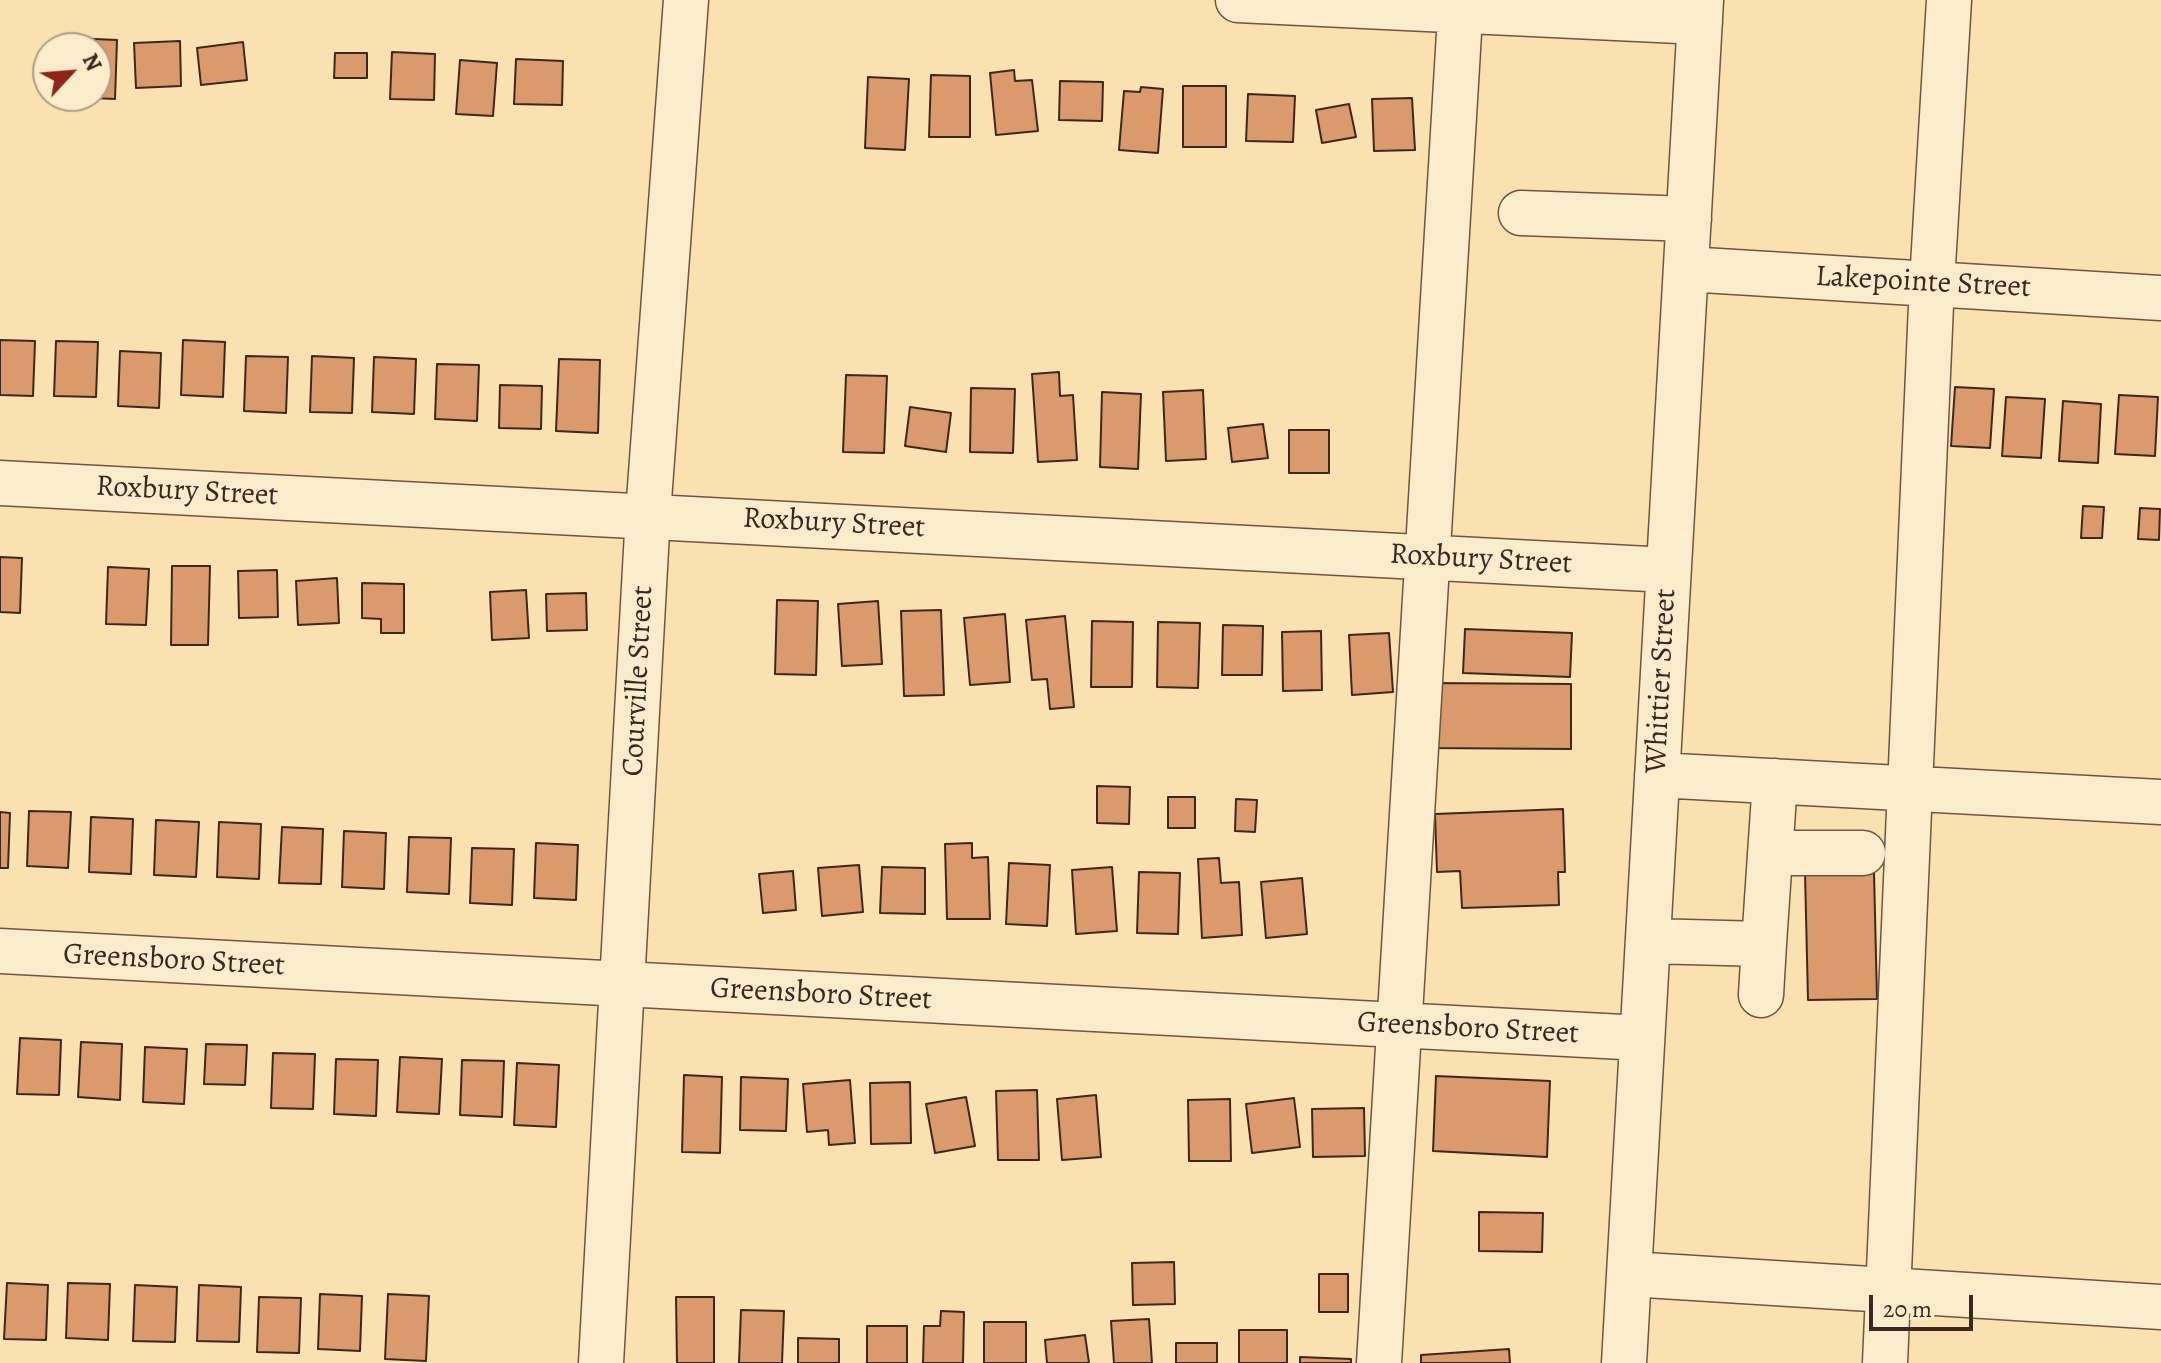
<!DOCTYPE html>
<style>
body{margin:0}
#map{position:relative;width:2161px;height:1363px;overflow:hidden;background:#f9e1b0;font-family:Alegreya,serif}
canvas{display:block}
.north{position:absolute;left:32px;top:32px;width:80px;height:80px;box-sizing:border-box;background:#fbeccc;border:2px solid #af9e88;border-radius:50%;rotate:64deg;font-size:22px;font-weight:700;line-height:32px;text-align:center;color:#3d2821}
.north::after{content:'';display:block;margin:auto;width:28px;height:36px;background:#8f2418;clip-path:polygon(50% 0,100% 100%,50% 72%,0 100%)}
.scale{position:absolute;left:1869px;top:1295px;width:104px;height:36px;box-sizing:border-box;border:4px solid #3d2821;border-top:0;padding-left:10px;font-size:24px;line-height:28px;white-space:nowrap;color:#3d2821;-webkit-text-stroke:6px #fbeccc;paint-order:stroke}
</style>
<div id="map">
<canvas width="2161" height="1363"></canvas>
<div class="north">N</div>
<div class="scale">20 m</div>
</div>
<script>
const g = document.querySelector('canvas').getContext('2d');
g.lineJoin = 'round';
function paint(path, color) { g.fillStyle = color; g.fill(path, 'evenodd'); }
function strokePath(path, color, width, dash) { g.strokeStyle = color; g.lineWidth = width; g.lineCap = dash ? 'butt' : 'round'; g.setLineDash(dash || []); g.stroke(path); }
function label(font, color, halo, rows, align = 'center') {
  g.font = font + ' Alegreya,serif'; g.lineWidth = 8; g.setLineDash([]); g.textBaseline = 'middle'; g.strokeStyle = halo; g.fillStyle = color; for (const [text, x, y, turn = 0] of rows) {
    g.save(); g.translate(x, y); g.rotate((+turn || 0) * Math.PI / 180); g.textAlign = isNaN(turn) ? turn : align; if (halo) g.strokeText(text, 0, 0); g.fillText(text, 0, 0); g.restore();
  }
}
const building = new Path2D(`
 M72 38 117 40 115 99 69 97 96 96V48H72Z
 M180 41 181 86 136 88 134 43Z
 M243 42 247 80 201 85 197 48Z
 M392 52 435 54 434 100 390 99Z
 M335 53H367V78H334Z
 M516 59 563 61 562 105 514 104Z
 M460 60 497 63 493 116 456 114Z
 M1014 70 1015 81 1032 80 1038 131 996 135 990 73Z
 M931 75 970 76V137H929Z
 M868 77 909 79 905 150 865 148Z
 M1060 81 1103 82 1102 121 1059 120Z
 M1183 86H1226V147H1183Z
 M1141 87 1163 89 1158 153 1119 150 1124 91 1140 92Z
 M1248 94 1295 96 1293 142 1246 141Z
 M1412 98 1415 150 1374 151 1372 99Z
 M1349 104 1356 137 1322 143 1316 110Z
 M0 340 35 341 33 396 0 395Z
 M183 340 225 342 223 397 181 395Z
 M56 341 98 342 96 397 54 396Z
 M120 351 161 353 159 408 118 406Z
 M246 356 288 357 286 413 244 411Z
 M312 356 354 358 352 413 310 412Z
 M374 357 416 359 414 414 372 412Z
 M559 359 600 360 598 433 556 431Z
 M437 364 479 365 477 421 435 419Z
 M1059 372 1060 396 1073 395 1077 460 1038 462 1032 374Z
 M846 375 887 376 884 453 843 452Z
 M500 385 542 386 541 429 499 428Z
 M1955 387 1994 389 1990 448 1951 446Z
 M971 388 1015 389 1013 453 970 452Z
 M1203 390 1206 459 1166 461 1163 392Z
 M1102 392 1141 394 1138 469 1100 467Z
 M2119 395 2158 397 2155 456 2115 454Z
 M2006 397 2045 399 2041 458 2002 456Z
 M2063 401 2101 404 2098 463 2059 461Z
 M910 407 951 413 946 452 905 446Z
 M1263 424 1268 458 1232 462 1228 428Z
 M1289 430H1329V473H1289Z
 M2083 506 2104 507 2102 538H2081Z
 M2140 508 2160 509 2159 540 2138 539Z
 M0 557 22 558 20 613 0 612Z
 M172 566H210L208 645H171Z
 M108 567 149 569 146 625 106 624Z
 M277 570 278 617 239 618 238 571Z
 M337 578 339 623 298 625 296 581Z
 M362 583 404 584V633H381V619L362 618Z
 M526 590 529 638 492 640 490 592Z
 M586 593 587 630 547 631 546 594Z
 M777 600 818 601 816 675 775 674Z
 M878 601 882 664 842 666 838 604Z
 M941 610 944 695 904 696 901 611Z
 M1005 614 1010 682 970 685 964 618Z
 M1065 616 1074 707 1050 709 1047 679 1032 680 1026 620Z
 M1092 621 1133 622 1132 687H1091Z
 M1158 622 1200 623 1198 688 1157 687Z
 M1223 625 1263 626 1262 675H1222Z
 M1465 629 1572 633 1570 677 1463 673Z
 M1321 631 1322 690 1283 691 1282 632Z
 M1389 633 1393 692 1352 695 1349 635Z
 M1428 683 1571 684V749L1427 748Z
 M1097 786 1130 787 1129 824 1097 823Z
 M1168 797H1195V828H1168Z
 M1236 799 1257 800 1255 832 1235 831Z
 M1563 809 1565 872H1558L1559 905 1462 908 1460 871 1437 872 1435 814Z
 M29 811 71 812 68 868 27 866Z
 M0 812 10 813 8 868H0Z
 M91 817 133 819 131 874 89 872Z
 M156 820 199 822 196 877 154 875Z
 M219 822 261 824 259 879 217 877Z
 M282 827 323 829 321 884 279 883Z
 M344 831 386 833 384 889 342 887Z
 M409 837 451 838 449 894 407 892Z
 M536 843 578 845 576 900 534 898Z
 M972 843V858L988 857 990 919H947L945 844Z
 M472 848 514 849 512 905 470 903Z
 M1219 858 1221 883 1239 882 1242 935 1202 938 1198 859Z
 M1009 863 1050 865 1047 926 1006 924Z
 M859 865 863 912 822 916 818 868Z
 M882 867 925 868V914L880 913Z
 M1112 867 1117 931 1076 934 1072 870Z
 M793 871 796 910 763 913 759 874Z
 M1139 872 1180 873 1178 934 1137 933Z
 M1874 872 1877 999 1808 1000 1805 873Z
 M1302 878 1307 934 1266 938 1261 882Z
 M20 1038 61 1040 59 1095 17 1094Z
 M81 1042 122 1044 120 1100 78 1097Z
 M206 1044 247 1045 245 1085 204 1084Z
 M145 1047 187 1049 184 1104 143 1102Z
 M273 1053 315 1054 313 1109 271 1108Z
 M400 1057 442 1059 439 1114 397 1112Z
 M336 1059 378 1060 376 1116 334 1114Z
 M462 1060 504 1061 502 1117 460 1115Z
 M517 1063 559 1065 556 1127 514 1125Z
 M684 1075 722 1077 720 1153 682 1152Z
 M1436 1076 1550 1081 1547 1157 1433 1151Z
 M741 1077 788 1079 786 1131 740 1130Z
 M850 1080 855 1143 829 1145 828 1130 807 1132 803 1084Z
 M910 1082 911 1143 871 1144 870 1083Z
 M1037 1090 1039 1160H998L996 1091Z
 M1096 1095 1101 1157 1062 1160 1057 1099Z
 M966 1097 975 1146 935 1153 926 1104Z
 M1294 1098 1300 1147 1252 1153 1246 1104Z
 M1230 1099 1231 1161H1189L1188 1100Z
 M1364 1108 1365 1156 1313 1157 1312 1109Z
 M1479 1212 1543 1213 1542 1252 1479 1251Z
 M1174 1262 1175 1304 1133 1305 1132 1263Z
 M1319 1274H1348V1312H1319Z
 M7 1283 48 1285 46 1340 4 1339Z
 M68 1283 110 1284 108 1340 66 1338Z
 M135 1285 177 1287 175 1342 133 1341Z
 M199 1285 241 1287 239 1342 197 1341Z
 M320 1294 362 1296 360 1351 318 1349Z
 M388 1294 429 1296 426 1361 385 1359Z
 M259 1297 301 1298 299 1353 257 1352Z
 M676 1297H714V1363H677Z
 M741 1310 784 1311 782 1363H739Z
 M941 1311 964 1312 963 1363H923L924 1326H940Z
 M1149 1319 1152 1363H1114L1111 1321Z
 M984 1322H1026V1363H984Z
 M867 1326H907V1363H867Z
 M1239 1330H1287V1363H1239Z
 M1085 1335 1089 1363H1047L1045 1340Z
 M798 1338 839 1339V1363H798Z
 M1176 1343H1217V1363H1176Z
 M1509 1349 1510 1363H1421V1355Z
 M1300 1357 1351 1359V1363H1300Z`);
const minor = new Path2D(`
 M1238 0 1700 22
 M1521 213 1689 219
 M1686 269 2161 298
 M0 483 1668 570
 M1657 775 2161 802
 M1770 853H1863
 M1648 941 1764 944 1775 781
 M0 951 1642 1038
 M1761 995 1764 944
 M1629 1274 2161 1307
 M601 1363 648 514 686 0
 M1379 1363 1461 0
 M1624 1363 1701 0
 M1885 1363 1932 282 1949 0`);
const streetNames = [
 ["Lakepointe Street",1923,283,3],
 ["Roxbury Street",187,492,3],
 ["Roxbury Street",834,524,3],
 ["Roxbury Street",1481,560,3],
 ["Courville Street",639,681,-87],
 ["Whittier Street",1662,681,-87],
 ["Greensboro Street",174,961,3],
 ["Greensboro Street",821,995,3],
 ["Greensboro Street",1468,1029,3]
];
paint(building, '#db9a6c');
strokePath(building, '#3d2821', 2);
strokePath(minor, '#6c5645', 47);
strokePath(minor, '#fbeccc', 44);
label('30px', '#3d2821', '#fbeccc', streetNames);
</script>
